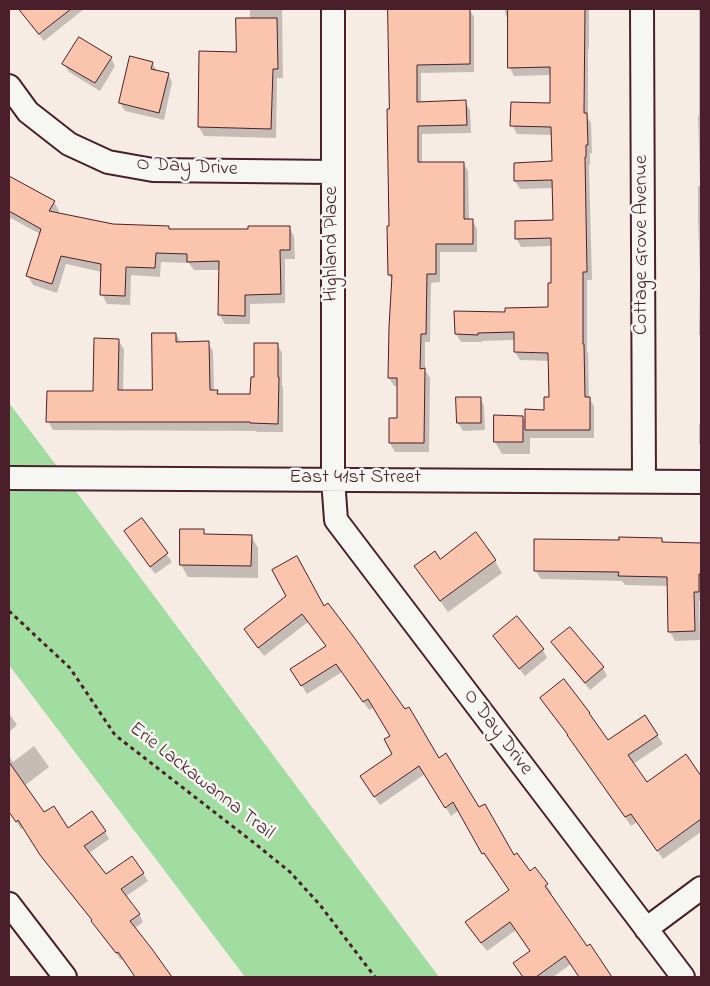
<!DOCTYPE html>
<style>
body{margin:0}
#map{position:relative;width:710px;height:986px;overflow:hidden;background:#f7ece4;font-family:"Indie Flower",sans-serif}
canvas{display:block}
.frame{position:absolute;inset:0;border:10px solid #4a1f2b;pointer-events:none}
</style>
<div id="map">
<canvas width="710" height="986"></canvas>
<div class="frame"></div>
</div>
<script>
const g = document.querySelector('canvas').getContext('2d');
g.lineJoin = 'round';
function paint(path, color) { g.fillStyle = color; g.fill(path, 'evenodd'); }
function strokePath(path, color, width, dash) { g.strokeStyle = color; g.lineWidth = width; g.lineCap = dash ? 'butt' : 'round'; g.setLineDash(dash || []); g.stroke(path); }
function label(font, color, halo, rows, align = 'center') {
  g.font = font + ' "Indie Flower",sans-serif'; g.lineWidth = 5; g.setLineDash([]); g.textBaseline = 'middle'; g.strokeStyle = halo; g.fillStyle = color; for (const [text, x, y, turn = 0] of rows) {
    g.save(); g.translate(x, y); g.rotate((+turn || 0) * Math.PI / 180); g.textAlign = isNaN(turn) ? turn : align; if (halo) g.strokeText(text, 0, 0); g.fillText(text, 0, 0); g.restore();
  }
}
const green = new Path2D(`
 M9 403 66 478 439 977H245L9 665Z`);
const shadow = new Path2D(`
 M19 9H55L58 12 60 9H84L44 41Z
 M250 9H283V11H282L283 78H277L276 138 204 136 199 127 237 53 250 19Z
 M389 9H469L474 17V72L421 73V103L465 102 470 110 471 133 422 134V163H463L468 171 469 220H472L477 229V252H440V282L431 283 430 342H425V370L430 378 429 452H395L390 443 391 420H398L399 386H394L389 378 393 281 389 275 390 110Z
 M505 9H589V49H588V118L591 123 592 153H590V165H589L592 280H587V351L588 353 589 398 594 406V438H530V454H502L495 442V416L523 417 526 423 546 411 550 398V361L520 360 515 352V340L482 341V342H461L456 334 506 313 549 308 553 284 552 246 521 247 516 238 554 221 553 188 520 189 515 181V164L553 163 552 135 517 134 512 125 551 105V75L514 76 510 68 509 21 505 14Z
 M699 9H701V359V337L699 335 700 275 698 218V186H700L698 115H699Z
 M111 58 115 66 100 91 69 72 64 64Z
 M152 63 157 71 168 74 172 82 164 120 125 111 120 103Z
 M9 175 13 179 54 202 59 211 57 214 113 225 168 227 170 231 249 230 289 227 294 236 295 259H285V303L250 304V324H225L219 314 220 270H194L189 263 161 262 160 277 131 275 130 305 107 304 102 294V272L66 264 57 293 33 285 28 276 40 234 11 218 9 221Z
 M176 334 181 343H208L213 351 214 391H217L219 395 252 396 255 378 277 344 282 353V385L283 387V432H257L256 431 53 430 48 421 94 392 118 340 124 349 123 391 153 392Z
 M480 398 484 406 485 430 463 431 458 423Z
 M699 424H701V447L699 443Z
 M142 520 172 562 155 574 130 539Z
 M203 531 206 536H251L258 548V578L188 577 181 565Z
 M476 534 495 561 502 573 448 612 423 578 416 566 440 560Z
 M662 539 664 543 701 544V601H699L700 640 675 641 670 632 669 586 625 585 622 581 541 579 535 570 620 541Z
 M324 608 438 760 479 809 514 857 529 872 546 885 552 893 549 895 587 948 590 946 610 977H580L571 964 553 977H524L520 972 530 951 516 930 487 951 472 932 467 923 510 891 490 862H489L459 810 451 816 425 774 380 805 366 785 394 754 391 736 374 707 369 710 342 672 307 694 297 678 327 647 308 622 264 656 250 638 245 630Z
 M570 629 603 668 607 676 590 690 557 650 553 642Z
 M494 636 543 650 547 658 525 676 499 644Z
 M541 698 608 742 657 735 663 744 633 764 647 784 686 756 701 778V832L663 859 637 822 631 826 570 738 547 707Z
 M9 713 17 725 9 732Z
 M34 746 49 767 24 786 44 814 68 829 105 831 109 839 88 854 106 876 143 873 148 881 125 897 139 914 143 922 134 929 171 977H136L123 959 121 960 97 929 93 921 46 863 24 827 21 829 9 811V756L13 762Z`);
const building = new Path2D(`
 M19 9H71L39 34Z
 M388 9H470V64L417 65V102L466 100 467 125 418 126V162H464V219H473V244H436V274H427L426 334H421L420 369 425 368 424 443H389V418H397V378H388L389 327 392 275H388L387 226H389L387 109H389Z
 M508 9H585L584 113H587L588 145H586V157H585L587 272H583V344H584L585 397H590V430H525V409L544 410V397H549L548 353 514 352V332L478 333V335L455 334 454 311 505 312V308L548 307V283H551V238L515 239V221L553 220 552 180 514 181V163L552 161 551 127 510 126 511 102 550 103V67L508 68Z
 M236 18H277L278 69H273L271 129 198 127 199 51 236 52Z
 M79 37 112 57 95 83 62 64Z
 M130 56 153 62 151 69 169 73 159 113 119 103Z
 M9 176 55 201 49 211 113 224 169 226V229H248V226H290V250H280L281 294 245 295V316L218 315 219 261 187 262V254L156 253 155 268 126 267 125 296 100 295 101 264 61 256 52 284 26 276 41 229 9 211Z
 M152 333H176V342L209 341 210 390H218L217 394H250L251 377H254V343H278V377H279L278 424 250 423V422H46L47 391H93L94 338 119 339 118 390H152Z
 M456 397H481V423H457Z
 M494 415 523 416V442H494Z
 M142 518 168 553 150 567 124 531Z
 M180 529H204V534L252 535 251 566 180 565Z
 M476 532 496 560 440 601 414 566 435 551 440 559Z
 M619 537 662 538V542L701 543V574H699V592H694L695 631 668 632 667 577 618 576 619 572 534 571V539L619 540Z
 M297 556 324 606 328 603 356 640 405 709 409 707 439 758 446 753 479 807 485 804 514 855 517 853 530 871 535 867 548 884 545 886 587 946 590 944 612 977H579L565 956 536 977H523L513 963 530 951 510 922 481 943 465 922 509 890 484 853 482 854 453 802 445 808 419 766 374 797 360 776 392 754 384 739 390 736 368 699 363 702 336 664 301 686 290 669 326 646 302 614 258 648 244 629 286 596 272 570Z
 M517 616 544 649 519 669 493 636Z
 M570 627 604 667 585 683 551 642Z
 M564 679 590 713H589L608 740 645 715 658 735 628 755 647 782 686 754 701 776V819L657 851 631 814 625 817 567 735H568L540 698Z
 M9 762 44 812 54 806 68 828 92 811 106 831 84 846 106 874 132 856 144 873 121 889 140 914 130 921 152 949 172 977H135L118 952 116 953 91 921 92 920 40 855 18 820 16 822 9 812Z`);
const path = new Path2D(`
 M9 611 70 668 115 735 258 846 290 872 320 905 375 977`);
const minor = new Path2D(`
 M333 9V479L336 520 683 977
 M642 9 644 481
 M9 86 28 112 69 144 108 162 153 170 333 172
 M9 478 701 482
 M9 904 65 977
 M646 929 701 888`);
const streetNames = [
 ["O Day Drive",187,168,3],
 ["Highland Place",333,244,-90],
 ["Cottage Grove Avenue",643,245,-90],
 ["East 41st Street",355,479],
 ["O Day Drive",497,733,53],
 ["Erie Lackawanna Trail",201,782,38]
];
paint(green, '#a1dca1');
paint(shadow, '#0003');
paint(building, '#fac5ac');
strokePath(building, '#4a1f2b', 1);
strokePath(minor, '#4a1f2b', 26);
strokePath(path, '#4a1f2b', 3, [4, 4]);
strokePath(minor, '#f6f6f2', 22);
label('20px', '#4a1f2b', '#f6f6f2', streetNames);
</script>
